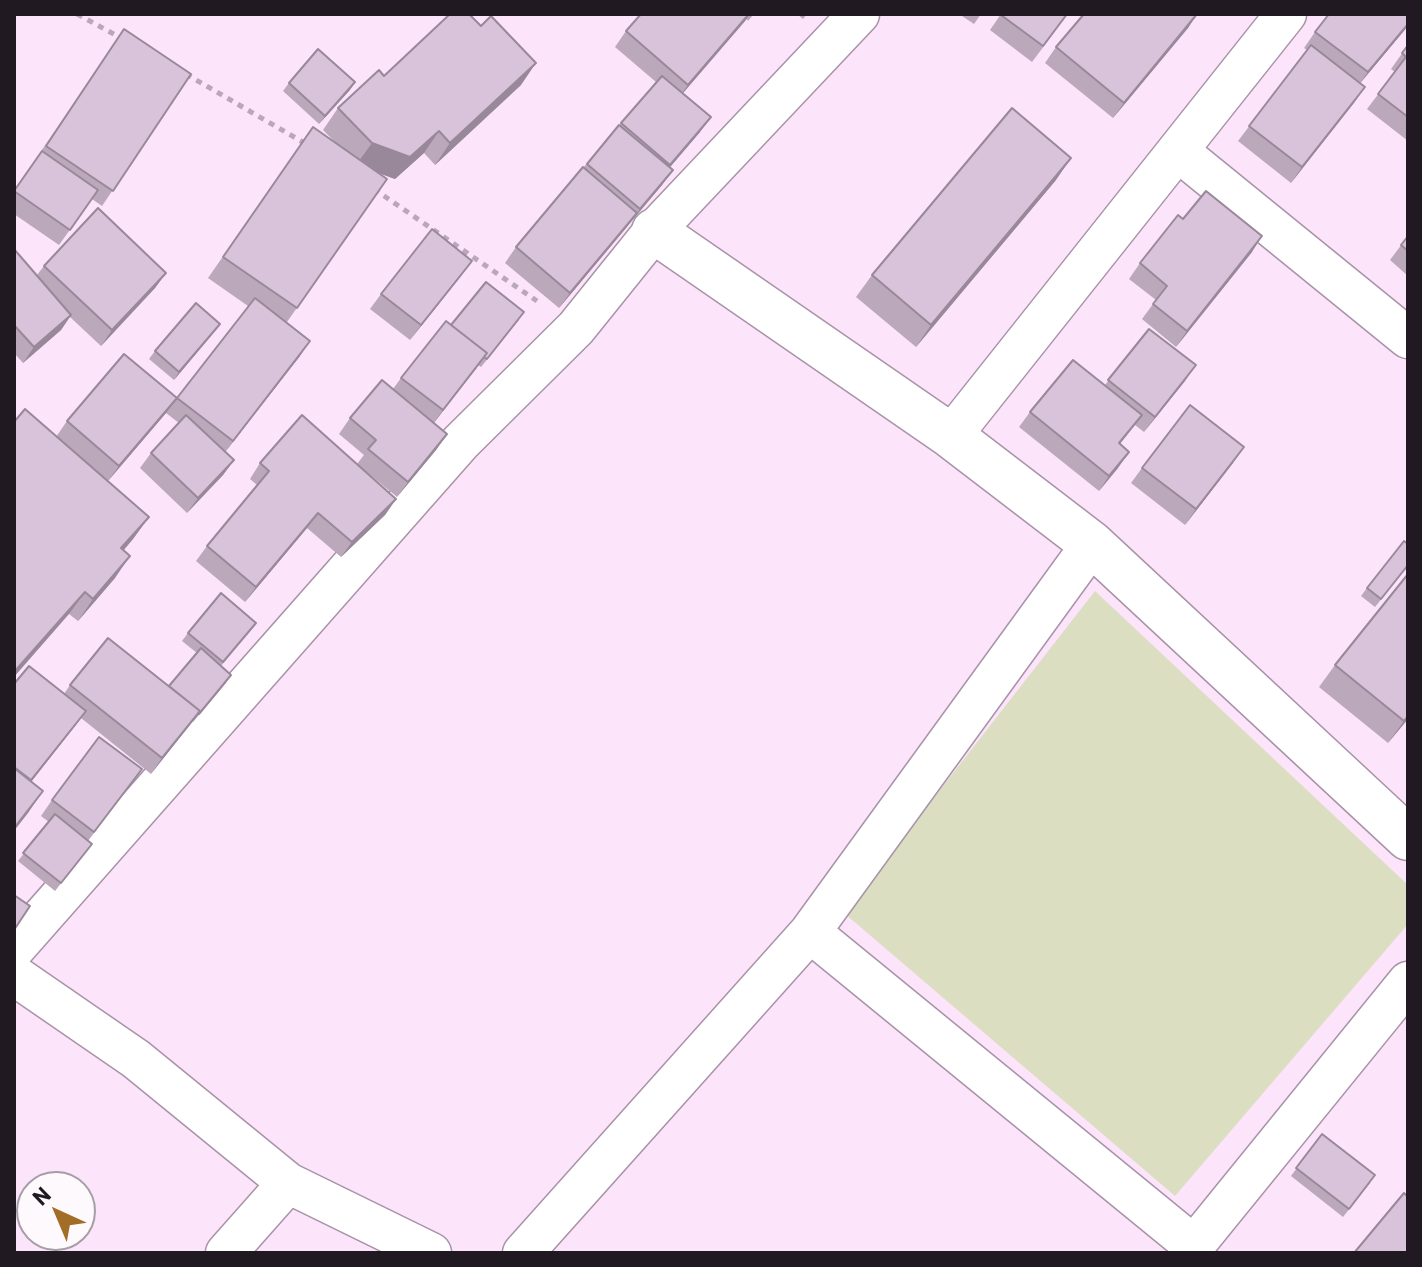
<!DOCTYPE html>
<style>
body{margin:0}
#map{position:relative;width:1422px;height:1267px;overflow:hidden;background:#fce4fb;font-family:Barlow,sans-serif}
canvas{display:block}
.frame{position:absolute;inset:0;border:16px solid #211921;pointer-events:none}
.north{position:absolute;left:16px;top:1171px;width:80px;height:80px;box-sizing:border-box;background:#fdf9fd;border:2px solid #a59fa5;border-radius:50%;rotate:316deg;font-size:22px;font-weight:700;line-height:32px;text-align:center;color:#211921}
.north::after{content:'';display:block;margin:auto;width:28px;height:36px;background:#a26e27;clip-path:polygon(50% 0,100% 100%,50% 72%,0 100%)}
</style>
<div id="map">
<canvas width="1422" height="1267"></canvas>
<div class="frame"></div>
<div class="north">N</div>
</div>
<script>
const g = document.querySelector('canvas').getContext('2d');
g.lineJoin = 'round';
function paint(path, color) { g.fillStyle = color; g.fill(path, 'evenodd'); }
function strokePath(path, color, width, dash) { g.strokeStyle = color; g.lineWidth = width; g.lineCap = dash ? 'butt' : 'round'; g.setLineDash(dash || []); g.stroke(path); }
const green = new Path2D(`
 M1095 591 1408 885V924L1175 1196 844 913Z`);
const path = new Path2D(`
 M77 14 121 38
 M186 74 306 144
 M374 189 537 301`);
const minor = new Path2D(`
 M1178 151 1408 338
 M951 436 1286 14
 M810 932 1194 1246
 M14 949 461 442 576 328 654 231 859 14
 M14 975 136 1059 288 1183 431 1253
 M226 1253 288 1183
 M523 1253 810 932 1092 544
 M1188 1253 1408 982`);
const tertiary = new Path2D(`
 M654 231 951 436 1092 544 1408 838`);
const wall = new Path2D(`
 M638 14H754L748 21 747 19 683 93 700 132 670 167 662 185 559 308 505 263 516 247 656 82 615 47 626 31 640 15Z
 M797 14H807L803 19Z
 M959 14H981L974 24Z
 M1001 14H1068L1032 62 990 30Z
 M1197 14 1188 28 1113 118 1045 63 1056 47Z
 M1408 14V26L1360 83 1365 87 1291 183 1238 141 1307 50 1304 48 1315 32Z
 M124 29 191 74 102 206 92 199 59 245 14 214V191Z
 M1408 45V141L1367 109 1395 72 1391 69Z
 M384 76 521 85 435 165 424 153 395 179 379 173 387 179 287 322 300 356 225 452 234 460 223 475 187 513 140 468 151 453 179 423 166 413 108 481 56 437 67 421 177 398 248 306 208 278 313 127 336 143 323 130 338 108Z
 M355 82 319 124 283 91 289 83Z
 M1056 180 916 347 856 297 872 275Z
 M1408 236V276L1390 260Z
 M14 249 37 275 44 266 166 273 155 288 101 346 70 317 61 330 23 363 14 353Z
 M1252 252 1176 347 1142 319 1156 300 1129 279 1140 263Z
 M461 276 410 340 370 309 381 294Z
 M519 320 481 367 478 365 434 423 447 434 436 450 397 497 357 464 364 455 339 434 350 418 393 389 401 378 451 325Z
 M1149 329 1185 381 1144 432 1135 425 1120 444 1118 468 1099 491 1019 427 1030 412 1105 385Z
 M214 332 174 380 149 359 155 351Z
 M14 422 149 517 133 539 124 550 115 578 78 621 69 614Z
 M260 463 396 499 385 515 341 557 307 528 245 602 196 561 207 546 257 485 250 479Z
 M1233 463 1185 525 1131 483 1142 468Z
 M1408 544V566L1375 607 1361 596 1367 588Z
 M1408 574V719L1388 743 1319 687 1335 665Z
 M256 623 221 666 226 683 193 722 192 721 151 774 81 718 31 782 28 813 14 684 64 694 70 685 169 686 197 653 182 641 188 633Z
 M142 769 88 841 92 844 86 852 55 891 18 861 49 822 41 816 52 800Z
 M1322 1134 1370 1183 1343 1217 1291 1176Z`);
const shadedWall = new Path2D(`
 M749 14H750L744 22 677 100 688 85Z
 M1197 14 1188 28 1113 118 1124 103Z
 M1408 24V26L1357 87 1368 72Z
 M536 63 521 85 435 165 450 143Z
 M355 82 350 90 319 124 325 116Z
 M1365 87 1354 103 1291 183 1302 167Z
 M711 117 700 132 659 180 670 165Z
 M439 131 424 153 395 179 356 165 372 143Z
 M1071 158 1056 180 916 347 931 325Z
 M673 170 662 185 629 224 640 209Z
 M637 213 626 228 559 308 570 293Z
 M1262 236 1252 252 1176 347 1187 331Z
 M472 261 461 276 410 340 421 325Z
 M166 273 155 288 101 346 112 330Z
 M71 315 61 330 23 363 34 347Z
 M220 324 214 332 174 380 179 372Z
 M310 341 300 356 222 456 233 441Z
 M487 353 476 369 432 425 443 410Z
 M1196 365 1185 381 1144 432 1155 417Z
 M177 398 166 413 108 481 119 466Z
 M447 434 436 450 397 497 408 482Z
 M1244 447 1233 463 1185 525 1196 509Z
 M1129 452 1118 468 1099 491 1109 476Z
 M234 460 223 475 187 513 198 498Z
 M396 499 385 515 341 557 352 542Z
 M318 513 307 528 245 602 256 587Z
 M149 517 133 539 106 570 121 548Z
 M130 556 115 578 78 621 93 599Z
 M85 592 69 614 14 677V672Z
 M86 711 75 726 20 796 31 780Z
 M200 711 189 726 151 774 162 758Z
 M1408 716V719L1388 743 1404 721Z
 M43 791 28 813 14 831V828Z`);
const building = new Path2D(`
 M450 14H469L481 26 491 16 536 63 450 143 439 131 410 157 372 143 338 108 379 70 384 76Z
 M641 14H749L688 85 626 31Z
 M1001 14H1067L1043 46 1001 15Z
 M1084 14H1197L1124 103 1056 47Z
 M1329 14H1408V24L1368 72 1315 32Z
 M124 29 191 74 113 191 46 146Z
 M1311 45 1365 87 1302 167 1249 126Z
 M1408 45V117L1378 94 1406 57 1402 53Z
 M318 49 355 82 325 116 289 83Z
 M662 76 711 117 670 165 621 123Z
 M1012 108 1071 158 931 325 872 275Z
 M619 125 673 170 640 209 587 164Z
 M313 127 387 179 297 308 223 257Z
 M42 151 98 190 70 230 14 191Z
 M583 167 637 213 570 293 516 247Z
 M1206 191 1262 236 1187 331 1153 304 1167 286 1140 263 1178 215 1183 219Z
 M98 208 166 273 112 330 44 266Z
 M432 229 472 261 421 325 381 294Z
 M1408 236V251L1401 245Z
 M14 249 71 315 34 347 14 325Z
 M486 282 524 312 487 359 484 357 487 353 451 325Z
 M255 298 310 341 233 441 177 398Z
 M196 303 220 324 179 372 155 351Z
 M446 321 487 353 443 410 401 378Z
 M1149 329 1196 365 1155 417 1108 380Z
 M124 354 177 398 119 466 67 421Z
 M1073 360 1142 415 1119 443 1129 452 1109 476 1030 412Z
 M382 380 447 434 408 482 368 449 376 440 350 418Z
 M1190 405 1244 447 1196 509 1142 468Z
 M25 409 149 517 121 548 130 556 93 599 85 592 14 672V422Z
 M186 415 234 460 198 498 151 453Z
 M302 415 396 499 352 542 318 513 256 587 207 546 269 471 260 463Z
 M1404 541 1408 544V565L1381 599 1367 588Z
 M1408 574V716L1404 721 1335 665Z
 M221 593 256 623 223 662 188 633Z
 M108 638 200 711 162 758 70 685Z
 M201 648 231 675 199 714 198 713 200 711 169 686Z
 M29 666 86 711 31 780 14 767V684Z
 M99 737 142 769 94 832 52 800Z
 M14 768 43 791 14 828Z
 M55 814 92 844 61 883 23 853Z
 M14 895 30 906 14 930Z
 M1322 1134 1375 1175 1349 1209 1296 1168Z
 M1404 1193 1408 1197V1253H1354Z`);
paint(green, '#dcdec2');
strokePath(minor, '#a893a8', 43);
strokePath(tertiary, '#a893a8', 47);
strokePath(path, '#baa7b9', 5, [6, 6]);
strokePath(minor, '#fff', 40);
strokePath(tertiary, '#fff', 44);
paint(wall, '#bba8bb');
paint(shadedWall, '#988899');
paint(building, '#d9c3da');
strokePath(building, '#988899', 2);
</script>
